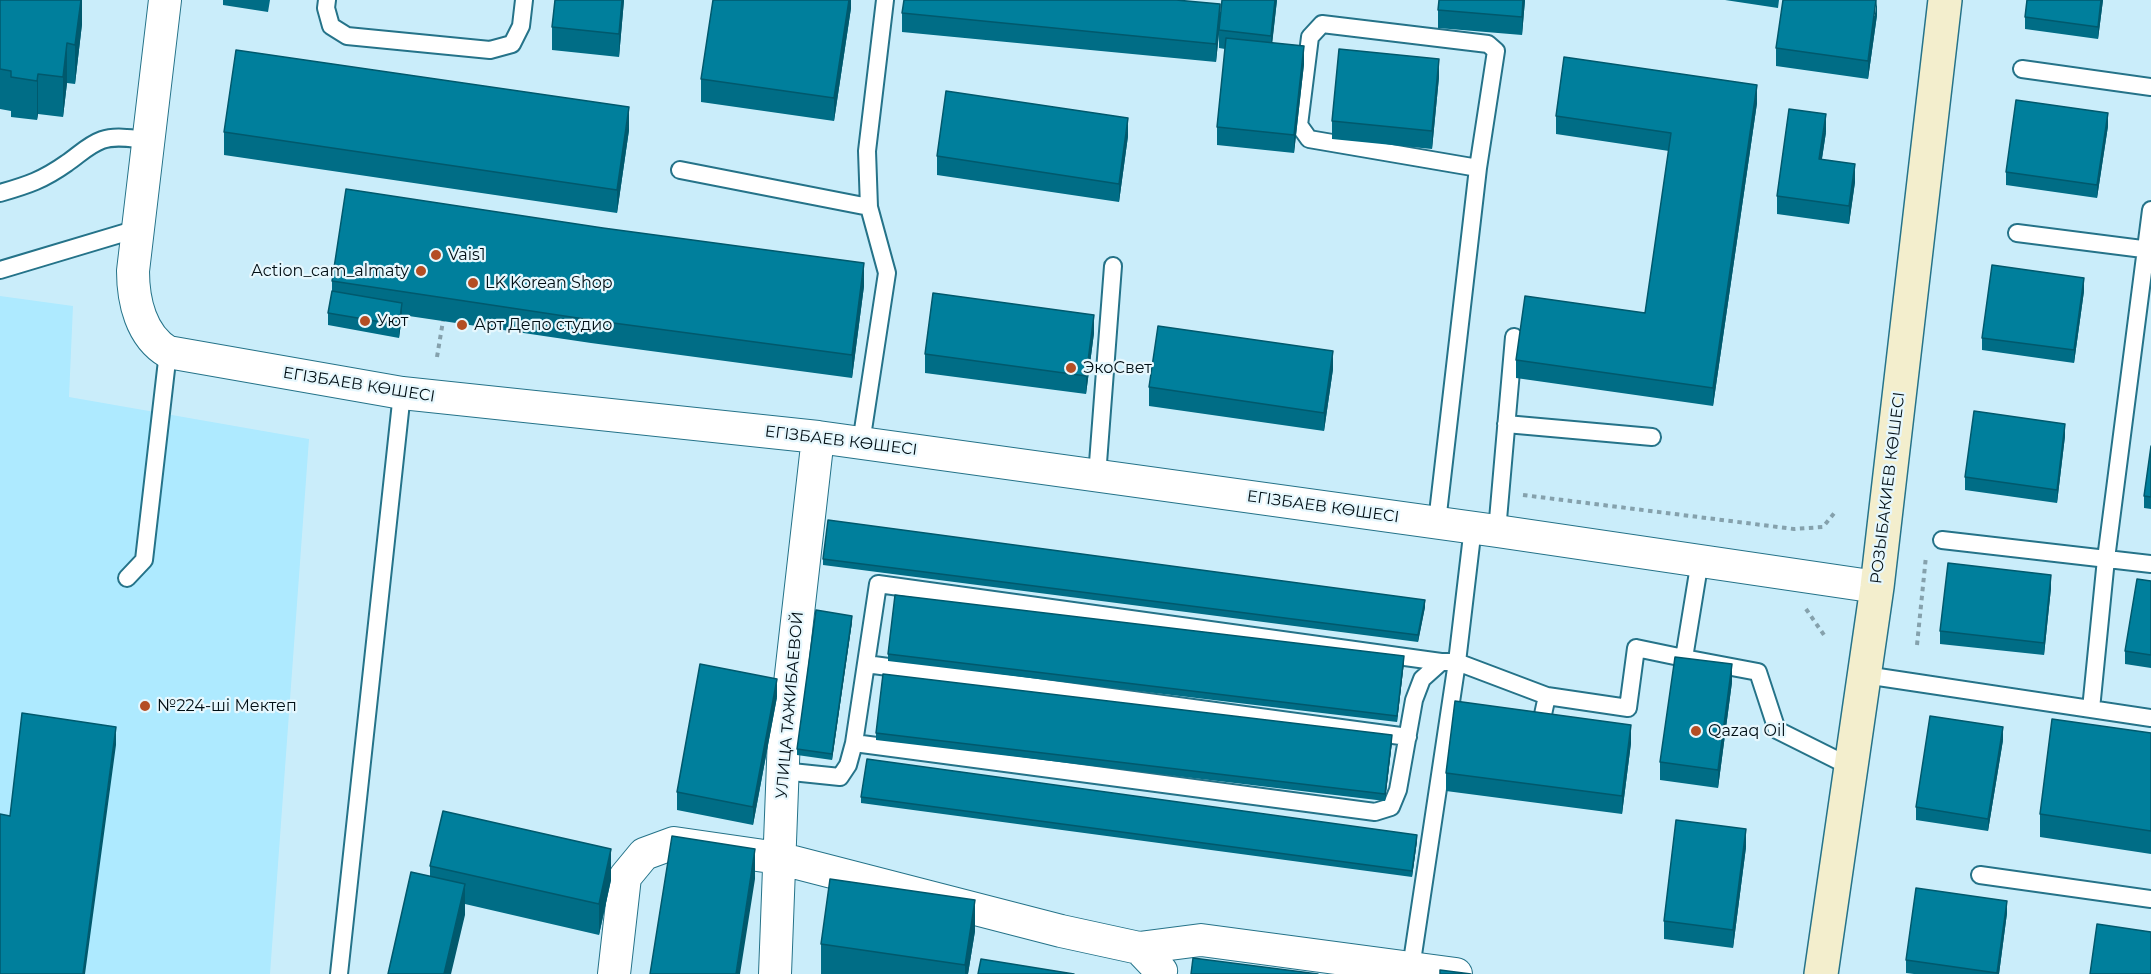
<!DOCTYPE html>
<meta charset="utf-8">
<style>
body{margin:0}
canvas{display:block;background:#caedfa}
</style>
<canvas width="2151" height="974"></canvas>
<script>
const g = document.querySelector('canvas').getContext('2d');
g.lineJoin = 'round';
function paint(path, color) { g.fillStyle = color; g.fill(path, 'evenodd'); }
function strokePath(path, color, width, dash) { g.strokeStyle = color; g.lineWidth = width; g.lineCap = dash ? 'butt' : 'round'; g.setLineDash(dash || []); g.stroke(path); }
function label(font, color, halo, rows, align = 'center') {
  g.font = font + ' Montserrat,sans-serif'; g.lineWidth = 4.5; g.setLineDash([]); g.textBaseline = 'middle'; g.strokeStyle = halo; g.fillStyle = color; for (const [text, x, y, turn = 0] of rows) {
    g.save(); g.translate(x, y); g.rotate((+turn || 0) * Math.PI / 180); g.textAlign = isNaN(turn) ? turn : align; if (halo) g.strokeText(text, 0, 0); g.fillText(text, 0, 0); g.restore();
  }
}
const built = new Path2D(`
 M0 296 73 306 69 397 309 439 270 974H0Z`);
const path = new Path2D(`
 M437 357 443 321
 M1523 495 1794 529 1823 527 1836 511
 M1806 609 1824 635
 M1917 645 1926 556`);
const service = new Path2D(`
 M327 0 326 8 331 26 347 36 490 50 512 44 521 26 524 0
 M1322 24 1488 44 1496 51 1478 168 1309 139 1299 125 1310 37Z
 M2022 69 2151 87
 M680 170 869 207
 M0 193C28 185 43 180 67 163 79 155 88 145 102 140 116 135 133 139 148 140
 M2017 233 2151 250
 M0 270 137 229
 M1506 424 1652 437
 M861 443 887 273 869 207 867 151 885 0
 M1097 476 1113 266
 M1437 522 1478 168
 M1497 531 1514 337
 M1942 540 2151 564
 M1700 560 1684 658 1758 672 1777 730 1851 767
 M127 578 144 560 168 352
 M866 664 1408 737
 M1865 675 2151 718
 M2091 709 2106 559 2151 210
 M1542 719 1547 696 1628 708 1636 648 1684 658
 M854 743 1375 812 1391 807 1398 790 1414 700 1422 679 1441 662
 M782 771 840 777 848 765 854 743 878 584 1441 662H1457L1473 527
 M1980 875 2151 899
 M1411 968 1457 662 1547 696
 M339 974 402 393`);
const minor = new Path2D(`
 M165 0 133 271C133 301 141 336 168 352L402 393 818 437 1497 531 1877 587
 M1139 948 1201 940 1456 974
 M614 974 625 877 644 854 674 843 778 858 1061 931 1139 948 1161 971 1160 974
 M775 974 784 736 818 437`);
const secondary = new Path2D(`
 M1821 974 1877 587 1945 0`);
const wall = new Path2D(`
 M0 0H82V24L75 84 67 83 63 117 38 114 37 120 11 117V111L0 109Z
 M223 0H270L268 12 223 5Z
 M555 0H624L619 57 552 50V27Z
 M851 0V8L834 121 701 102V79Z
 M1277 0 1272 43 1304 64 1294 153 1217 145V127L1225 49 1219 48V34L1216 62 902 32V13L1220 19Z
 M1525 0 1522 35 1438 28V10Z
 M1725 0H1779L1778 8Z
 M2027 0H2103L2098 39 2025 29V17Z
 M1877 15 1868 79 1776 66V48Z
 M1439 77 1432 149 1332 139V121Z
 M1757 103 1713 406 1516 378V360L1645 313 1669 151 1556 134V116Z
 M2108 126 2097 198 2006 185V172Z
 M629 130 617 213 224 155V132Z
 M1826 132 1822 159 1855 182 1849 224 1777 214V196Z
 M1128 136 1119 202 937 175V156Z
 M332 281 864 286 852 378 591 343 402 315 399 338 328 325V313L332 291Z
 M2084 291 2074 363 1982 350V338Z
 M1094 333 1086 394 925 373V354Z
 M1333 369 1324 431 1149 406V387Z
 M2065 436 2057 503 1965 490V477Z
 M2151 446V509L2144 508V496Z
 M823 559 1425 607 1418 642 823 565Z
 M2151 581V668L2125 664V651Z
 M2051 588 2044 655 1940 644V631Z
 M852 622 832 760 797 755V749Z
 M888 654 1404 662 1397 722 888 661Z
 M1732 682 1718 788 1660 780V762Z
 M777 697 753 825 677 810V792Z
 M876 733 1392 742 1385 801 876 740Z
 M2151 733V854L2040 837V814Z
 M2003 740 1988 831 1916 820V807Z
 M1631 743 1622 814 1446 791V773Z
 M861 797 1417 841 1412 877 861 803Z
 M1746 847 1733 948 1664 939V921Z
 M430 866 611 880 599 935 465 904V915L430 876Z
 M2007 913 1999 974H1914L1906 973V960Z
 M975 931 968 974H821V944Z`);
const shadedWall = new Path2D(`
 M81 0H82V24L75 84V45Z
 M622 0H624L619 57V34Z
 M849 0H851V8L834 121V98Z
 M1275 0H1277L1271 54V36Z
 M1523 0H1525L1522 35V17Z
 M1877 0V15L1868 79V61Z
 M2101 0H2103L2098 39V27Z
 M1220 4V22L1216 62V44Z
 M67 43V83L63 117V77Z
 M1304 46V64L1294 153V135Z
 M1439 59V77L1432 149V131Z
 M38 74V114L37 120V81Z
 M1757 85V103L1713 406V388Z
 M629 107V130L617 213V190Z
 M2108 113V126L2097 198V185Z
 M1826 114V132L1819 177V159Z
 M1128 118V136L1119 202V184Z
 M1855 164V182L1849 224V206Z
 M864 263V286L852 378V355Z
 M2084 278V291L2074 363V350Z
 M402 303V316L399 338V325Z
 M1094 315V333L1086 394V376Z
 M1333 351V369L1324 431V413Z
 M2065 424V436L2057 503V490Z
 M2051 575V588L2044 655V643Z
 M1425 600V607L1418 642V635Z
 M852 616V622L832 760V754Z
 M1404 656V662L1397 722V716Z
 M1732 664V682L1718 788V770Z
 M777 679V697L753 825V807Z
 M1631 725V743L1622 814V796Z
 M116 727V745L85 974H83Z
 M2003 727V740L1988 831V819Z
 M1392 735V742L1385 801V794Z
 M1746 829V847L1733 948V930Z
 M1417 835V841L1412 877V871Z
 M611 849V880L599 935V904Z
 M755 849V879L740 974H736Z
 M465 884V915L451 974H444Z
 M975 900V931L968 974H965V965Z
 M2007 901V913L1999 974H1997Z`);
const building = new Path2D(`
 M0 0H81L75 45 67 43 63 77 38 74 37 81 11 77V71L0 69Z
 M555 0H622L619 34 552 27Z
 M713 0H849L834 98 701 79Z
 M904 0H1176L1220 4 1216 44 902 13Z
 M1222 0H1275L1271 36 1219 30Z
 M1439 0H1523L1522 17 1438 10Z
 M1783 0H1876L1868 61 1776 48Z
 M2027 0H2101L2098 27 2025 17Z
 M1226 38 1304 46 1294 135 1217 127Z
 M1339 49 1439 59 1432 131 1332 121Z
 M236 50 629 107 617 190 224 132Z
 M1564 57 1757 85 1713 388 1516 360 1525 296 1645 313 1671 133 1556 116Z
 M946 91 1128 118 1119 184 937 156Z
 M2016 100 2108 113 2097 185 2006 172Z
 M1789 109 1826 114 1819 159 1855 164 1849 206 1777 196Z
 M346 189 603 228 864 263 852 355 591 320 332 281Z
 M1992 265 2084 278 2074 350 1982 338Z
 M332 291 402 303 399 325 328 313Z
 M933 293 1094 315 1086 376 925 354Z
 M1158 326 1333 351 1324 413 1149 387Z
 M1974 411 2065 424 2057 490 1965 477Z
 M2151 446V497L2144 496Z
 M828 520 1425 600 1418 635 823 559Z
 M1948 563 2051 575 2044 643 1940 631Z
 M2137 579 2151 581V655L2125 651Z
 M895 595 1404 656 1397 716 888 654Z
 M816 610 852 616 832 754 797 749Z
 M1675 657 1732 664 1718 770 1660 762Z
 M700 664 777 679 753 807 677 792Z
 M883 674 1392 735 1385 794 876 733Z
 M1455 701 1631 725 1622 796 1446 773Z
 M22 713 116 727 83 974H0V814L10 816Z
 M1930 716 2003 727 1988 819 1916 807Z
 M2052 719 2151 733V831L2040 814Z
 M867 759 1417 835 1412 871 861 797Z
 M443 811 611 849 599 904 430 866Z
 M1676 820 1746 829 1733 930 1664 921Z
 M672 836 755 849 736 974H650Z
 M411 872 465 884 444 974H388Z
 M830 879 975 900 965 965 821 944Z
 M1916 888 2007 901 1997 973 1906 960Z
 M2097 924 2151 932V974H2090Z
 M1193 958 1318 974H1191Z
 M981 959 1074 974H978Z
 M1440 970 1471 974H1440Z`);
const markers = [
 [436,255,6,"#b44e24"],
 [421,271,6,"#b44e24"],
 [473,283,6,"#b44e24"],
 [365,321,6,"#b44e24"],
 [462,325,6,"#b44e24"],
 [1071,368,6,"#b44e24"],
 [145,706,6,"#b44e24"],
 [1696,731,6,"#b44e24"]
];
const poiNames = [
 ["Vais1",448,255],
 ["Action_cam_almaty",409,271,"right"],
 ["LK Korean Shop",485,283],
 ["Уют",377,321],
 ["Арт Депо студио",474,325],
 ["ЭкоСвет",1083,368],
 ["№224-ші Мектеп",157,706],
 ["Qazaq Oil",1708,731]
];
const streetNames = [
 ["ЕГІЗБАЕВ КӨШЕСІ",359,385,9],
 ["ЕГІЗБАЕВ КӨШЕСІ",841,441,7],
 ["РОЗЫБАКИЕВ КӨШЕСІ",1888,488,-83],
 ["ЕГІЗБАЕВ КӨШЕСІ",1323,507,8],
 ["УЛИЦА ТАЖИБАЕВОЙ",790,705,-85]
];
paint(built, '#aeeaff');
strokePath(service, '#257389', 20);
strokePath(minor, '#257389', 34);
strokePath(secondary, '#257389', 36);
strokePath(path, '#85a1ac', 4, [4.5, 4.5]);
strokePath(service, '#fff', 16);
strokePath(minor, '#fff', 32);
strokePath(secondary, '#f3eecd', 33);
paint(wall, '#006d86');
paint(shadedWall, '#00596d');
paint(building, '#007f9c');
strokePath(building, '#00596d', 1.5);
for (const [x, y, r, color] of markers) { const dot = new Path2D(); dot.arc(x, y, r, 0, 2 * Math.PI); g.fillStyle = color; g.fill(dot); strokePath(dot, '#e6f7fd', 2); }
label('16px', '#000e14', '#e6f7fd', poiNames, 'left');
label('16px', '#000e14', '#e6f7fd', streetNames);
</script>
